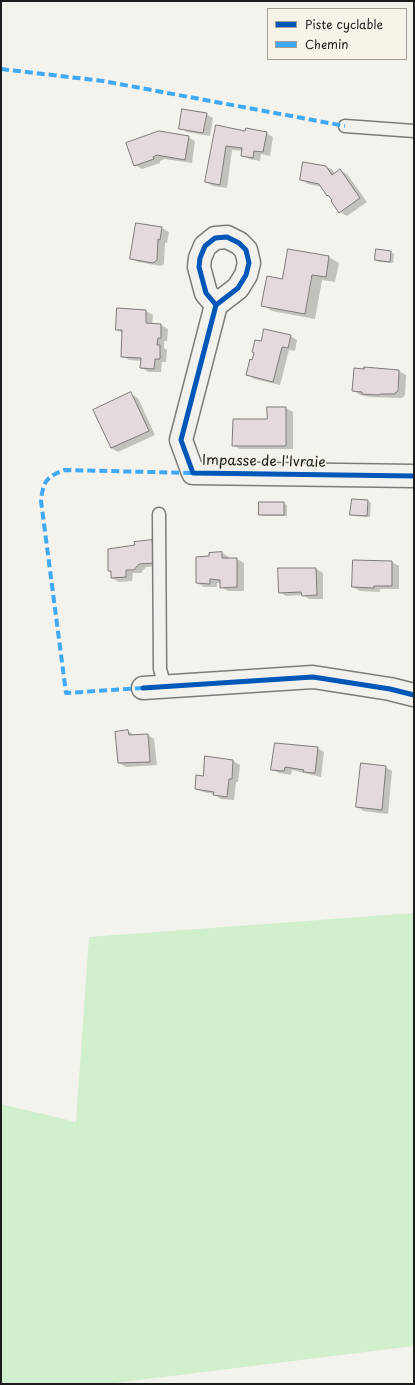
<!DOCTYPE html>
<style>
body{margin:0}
#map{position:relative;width:415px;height:1385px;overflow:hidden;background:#f4f2ec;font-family:"Playpen Sans",sans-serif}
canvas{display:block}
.frame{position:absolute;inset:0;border:2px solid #1c1c1c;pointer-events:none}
.legend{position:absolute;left:267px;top:8px;width:140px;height:52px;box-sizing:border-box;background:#f7f3e8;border:1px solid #9f9d96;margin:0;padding:5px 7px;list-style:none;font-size:12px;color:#1c1c1c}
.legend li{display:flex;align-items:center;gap:8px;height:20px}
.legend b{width:20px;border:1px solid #9f9d96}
</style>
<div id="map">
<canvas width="415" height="1385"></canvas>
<div class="frame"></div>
<ul class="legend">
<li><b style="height:5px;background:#0057b8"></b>Piste cyclable</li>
<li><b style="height:5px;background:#3fa9f5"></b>Chemin</li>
</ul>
</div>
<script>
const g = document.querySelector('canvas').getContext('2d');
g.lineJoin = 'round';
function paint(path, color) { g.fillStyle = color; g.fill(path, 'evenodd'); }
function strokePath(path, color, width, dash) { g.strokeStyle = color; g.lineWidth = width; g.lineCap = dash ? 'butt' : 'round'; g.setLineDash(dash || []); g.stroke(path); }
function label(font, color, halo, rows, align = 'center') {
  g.font = font + ' "Playpen Sans",sans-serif'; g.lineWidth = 3; g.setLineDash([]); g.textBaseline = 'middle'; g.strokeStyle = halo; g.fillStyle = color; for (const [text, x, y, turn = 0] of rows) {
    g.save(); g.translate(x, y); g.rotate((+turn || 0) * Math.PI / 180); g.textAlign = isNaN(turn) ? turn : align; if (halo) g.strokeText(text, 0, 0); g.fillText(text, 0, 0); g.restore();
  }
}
const green = new Path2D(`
 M414 913V1346L107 1384H1V1104L76 1122 89 937Z`);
const shadow = new Path2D(`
 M206 114 213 118 210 136 187 132 180 128Z
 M217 126 246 132 266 133 273 137 270 156 261 154 260 161 249 159 242 155 243 151 232 150 227 188 213 186 206 182Z
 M188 137 195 141 192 163 165 159 160 161V163L142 169 135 165Z
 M304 163 329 168 333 170 335 174 340 170 347 174 367 202 347 216 340 212 333 200 328 195 322 187 308 184 301 180Z
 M162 228 169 232 167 243H165L164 264 161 266 138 262 131 258Z
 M289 250 329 257 339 263 335 282 322 280 315 319 272 311 262 305 283 280Z
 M391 252 394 254 393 263 379 262 376 260Z
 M146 311 153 315 152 325H161L168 329 167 341H164V348L167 350 166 362H162L161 372H148L142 368V361L129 360 122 356 123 333 117 330Z
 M290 336 297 340 295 351 289 350 280 385 254 379 248 375 253 361Z
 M365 368 399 371 406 375 405 395 402 398 370 397 360 395 354 391Z
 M131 394 138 398 155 435 118 452 111 448Z
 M268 408H286L293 412V449H240L233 445 268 420Z
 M368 501 371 503 370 517 355 516 351 515Z
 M283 503 287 505V516H263L260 514Z
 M152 541 159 545 161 566 146 567 141 573H133L132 581 119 582 112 578V572L109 570 136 546 135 543Z
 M222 553 229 557V559H237L244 563V591H228L221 587V583H217V587H204L197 583 210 557Z
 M392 562 399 566V589H380V592L360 591 353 587Z
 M316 569 323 573V599H309L303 595 286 596 280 592Z
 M128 731 136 736 148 735 154 739 157 765 126 767 119 763Z
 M317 748 324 752 321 777 292 770 291 775 279 773 272 769Z
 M233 761 240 765 238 782H236L234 800 221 799 214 794 203 792 196 789 204 777Z
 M385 767 392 771 388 814 364 811 357 807Z`);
const building = new Path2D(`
 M182 109 207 113 203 133 179 129Z
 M216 125 245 131 246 128 267 132 263 152 254 151 253 158 241 156 242 148 226 146 220 185 205 182Z
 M159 131 189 136 185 160 157 155 153 157 154 159 134 166 126 143Z
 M303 162 326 166 332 175 340 169 360 198 339 213 331 201 332 200 328 195 327 196 319 184 300 180Z
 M136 223 162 227 160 240 158 239 157 260 153 263 130 259Z
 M288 249 329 256 326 277 312 275 305 314 261 306 267 276 282 279Z
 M376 249 391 251 390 262 375 260Z
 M117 308 146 310V323L161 324V338H158L157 345H160V359H155L154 369 140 368 141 358 121 357 122 330H116Z
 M264 329 291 335 288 348 282 347 273 382 246 375 250 359 252 360 254 353 252 352 255 340 261 341Z
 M364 367 399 370 398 391 394 394H380L379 395 362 394V392L352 391 354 368 364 369Z
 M131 392 149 431 111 448 93 410Z
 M267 407H286V446H232L233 419H267Z
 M352 499 368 500 367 516 350 515Z
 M259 502H284V515H259Z
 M152 540 155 563 139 564 134 570H126V577L111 578V571H108V549L135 545 134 542Z
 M222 552V558H237V587L220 588V580L210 579V584L196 583V557L209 556V553Z
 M353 560 392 561V586H374V588L352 587Z
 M278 568H316L317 595 302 596 301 592 279 593Z
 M128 730 129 735 148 734 150 762 118 763 115 732Z
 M275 743 318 747 315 773 303 772 304 770 285 767 284 771 271 770Z
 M205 756 233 760 232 779H229L227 797 213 795 214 792 195 789 196 775 203 776Z
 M361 763 386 766 382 810 356 807Z`);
const service = new Path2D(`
 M345 126 414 131
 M159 514 160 669 165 687`);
const minor = new Path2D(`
 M216 305 206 293 199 267 200 258 205 246 215 238 227 237 239 243 246 250 249 263 246 275 238 288 216 305 181 440 193 473 414 476
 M143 688 313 677 390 689 414 695`);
const quiet = new Path2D(`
 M1 69 103 81 345 126
 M143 688 66 693 41 501C43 482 46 477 64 470L193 473`);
const cycleway = new Path2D(`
 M216 305 206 293 199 267 200 258 205 246 215 238 227 237 239 243 246 250 249 263 246 275 238 288 216 305 181 440 193 473 414 476
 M143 688 313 677 390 689 414 695`);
const streetNames = [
 ["Impasse de l'Ivraie",264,462,1]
];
paint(green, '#cfefcd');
paint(shadow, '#0003');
paint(building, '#e5dadb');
strokePath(building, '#7d7c7a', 1);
strokePath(service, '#7d7c7a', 15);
strokePath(minor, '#7d7c7a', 25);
strokePath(service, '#f2f1ed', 12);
strokePath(minor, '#f2f1ed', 22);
strokePath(quiet, '#3fa9f5', 4, [8, 4]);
strokePath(cycleway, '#0057b8', 5);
label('14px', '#1c1c1c', '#f7f3e8', streetNames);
</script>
